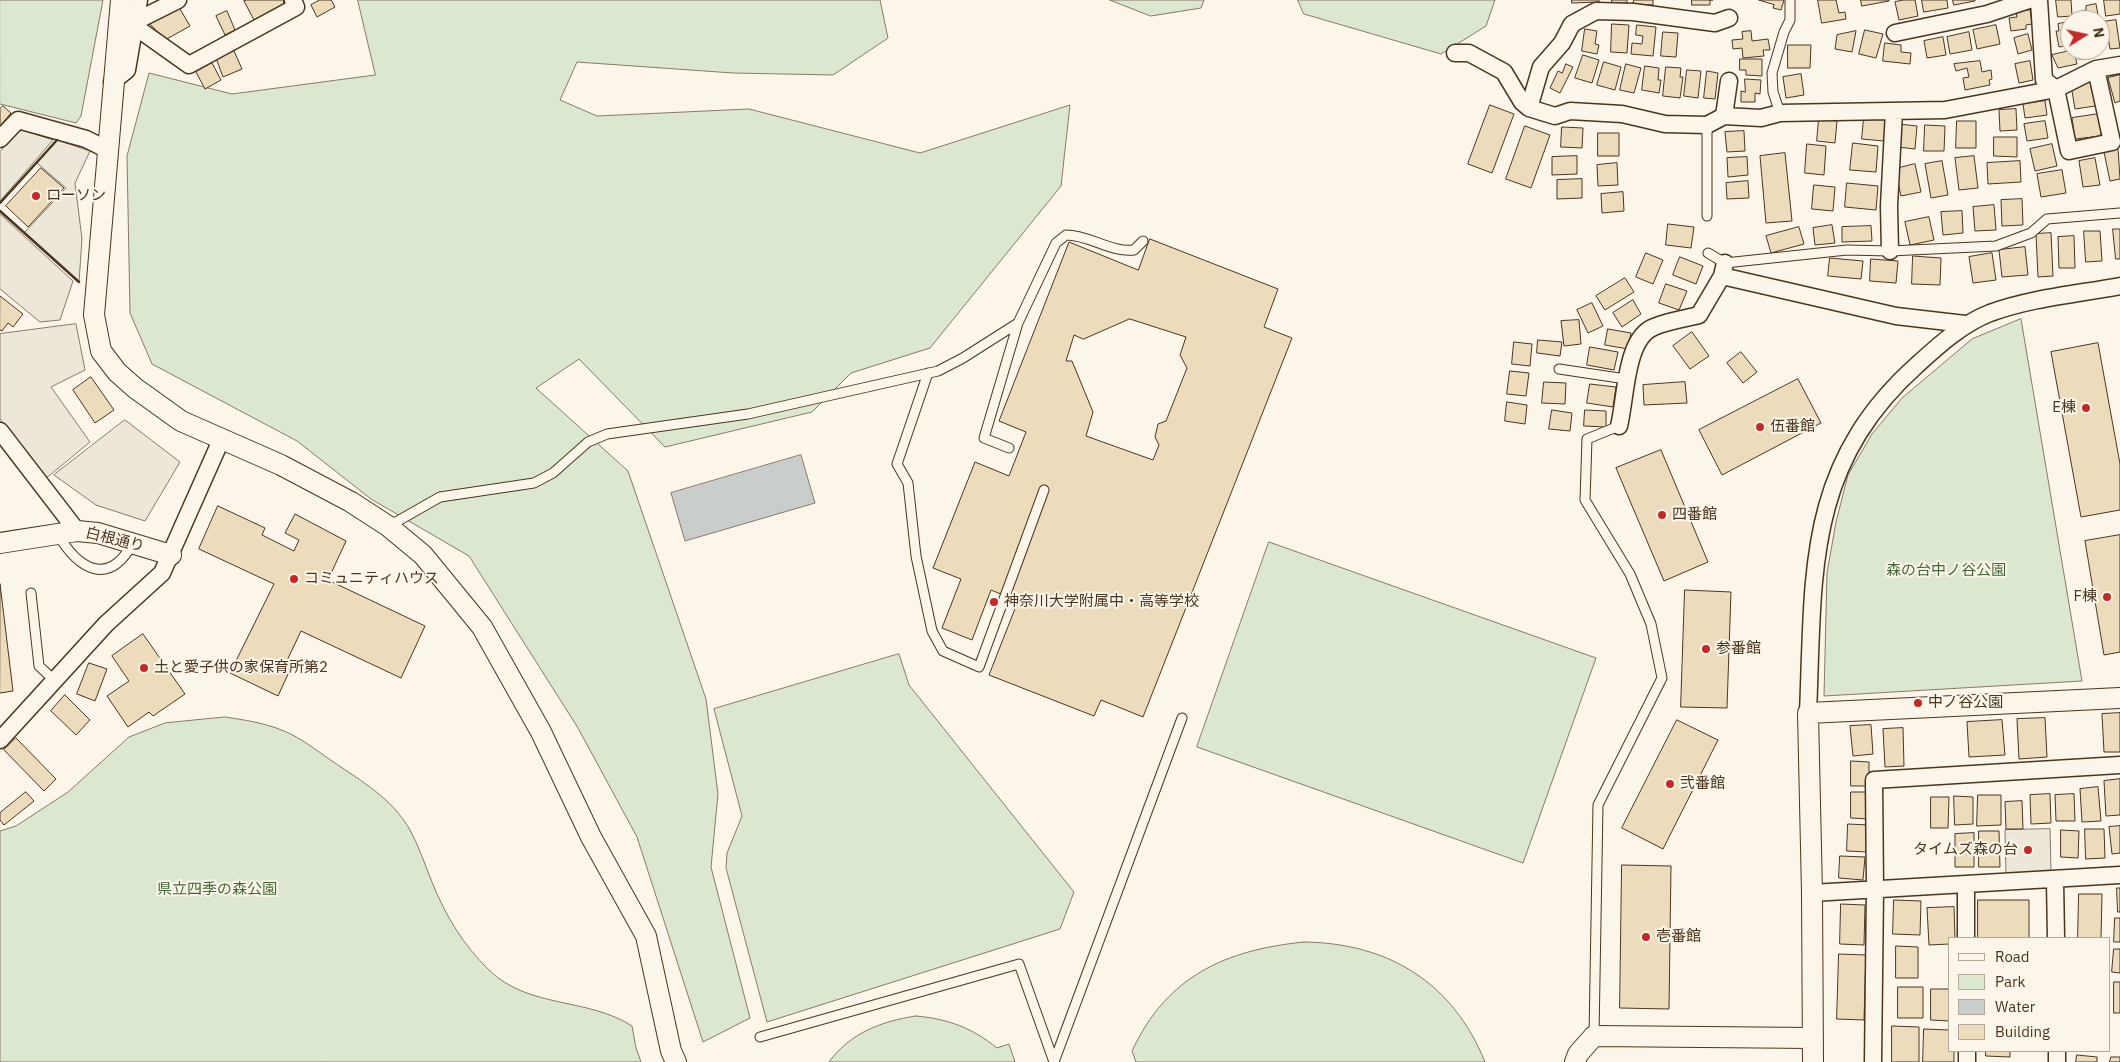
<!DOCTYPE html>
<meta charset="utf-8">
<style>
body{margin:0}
#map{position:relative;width:2120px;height:1062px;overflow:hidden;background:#fbf6e9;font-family:"IBM Plex Sans",sans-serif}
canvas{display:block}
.legend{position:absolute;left:1948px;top:937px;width:162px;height:115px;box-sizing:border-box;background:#fbf6e9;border:1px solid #b4a999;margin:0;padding:6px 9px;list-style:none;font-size:15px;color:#4a3520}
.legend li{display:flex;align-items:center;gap:10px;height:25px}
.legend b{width:25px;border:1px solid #b4a999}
.north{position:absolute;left:2060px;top:10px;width:50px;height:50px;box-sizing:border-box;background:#fbf6e9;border:1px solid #b4a999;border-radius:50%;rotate:80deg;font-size:14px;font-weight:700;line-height:20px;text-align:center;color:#4a3520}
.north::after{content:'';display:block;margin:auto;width:18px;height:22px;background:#c62828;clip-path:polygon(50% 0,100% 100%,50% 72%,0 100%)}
</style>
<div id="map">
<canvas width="2120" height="1062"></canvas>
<ul class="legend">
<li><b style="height:6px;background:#fbf6e9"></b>Road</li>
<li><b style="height:14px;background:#dce7d0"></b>Park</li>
<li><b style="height:14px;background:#c9cecd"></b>Water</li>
<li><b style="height:14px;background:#ecdcbc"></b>Building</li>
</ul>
<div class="north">N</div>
</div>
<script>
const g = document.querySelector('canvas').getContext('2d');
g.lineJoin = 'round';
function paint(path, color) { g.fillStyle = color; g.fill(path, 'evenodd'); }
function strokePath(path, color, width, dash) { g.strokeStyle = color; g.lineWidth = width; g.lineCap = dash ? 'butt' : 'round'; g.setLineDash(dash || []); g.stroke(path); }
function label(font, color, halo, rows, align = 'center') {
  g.font = font + ' "IBM Plex Sans","Noto Sans JP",sans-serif'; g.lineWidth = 4; g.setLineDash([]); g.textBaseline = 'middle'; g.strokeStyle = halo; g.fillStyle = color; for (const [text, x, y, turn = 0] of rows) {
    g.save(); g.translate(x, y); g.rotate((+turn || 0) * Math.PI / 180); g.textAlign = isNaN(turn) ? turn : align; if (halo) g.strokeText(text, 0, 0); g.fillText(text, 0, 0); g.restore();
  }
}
const green = new Path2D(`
 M0 0H103L81 116 76 123 0 104Z
 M358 0H880L888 38 833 75 733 73 577 62 560 100 597 116 749 109 920 153 1070 105 1061 186 930 348 851 373 812 412 665 447 579 359 536 388 628 471 706 699 718 794 711 867 750 1018 703 1042 637 837 578 728 469 556 371 499 297 441 152 364 130 313 127 156 149 73 232 94 375 75Z
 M1110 0H1204L1201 8 1151 16Z
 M1298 0H1495L1486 26 1441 54 1304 14Z
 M2021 319 2082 681 1824 696 1827 573 1836 522 1848 475 1872 434 1902 398 1972 339Z
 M1269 542 1596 658 1523 863 1197 747Z
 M899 654 909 685 1074 892 1060 929 767 1022 726 868 727 853 742 816 714 709Z
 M225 717C245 720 265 723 284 731 301 738 316 750 332 761 361 781 392 798 410 830 419 846 425 865 432 882 445 915 464 946 489 970 529 1009 587 997 632 1026L636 1048 641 1062H0V831L16 826 68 792 129 737 165 723Z
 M1304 942C1389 943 1453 983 1485 1062H1136L1132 1051C1167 976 1225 950 1304 942Z
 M916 1016C949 1019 972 1028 997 1048L1009 1044 1015 1062H829C850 1033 882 1021 916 1016Z`);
const parking = new Path2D(`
 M20 129 53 140 0 201V152Z
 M57 140 90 151 75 183 82 239 79 282 24 233 66 188 37 163Z
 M0 214 73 281 60 320 40 322 0 289Z
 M76 324 85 370 51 387 90 442 45 479 0 419V334Z
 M125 420 180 462 145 521 96 505 54 475Z
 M2050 829 2051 871 2006 874 2005 830Z`);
const water = new Path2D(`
 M801 455 815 503 685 541 671 493Z`);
const building = new Path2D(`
 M247 0H284L283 6 254 20 244 1Z
 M320 0H331L335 7 317 17 311 5Z
 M1572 0H1599V2L1572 3Z
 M1612 0H1627V3H1612Z
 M1634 0H1653V5L1633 4Z
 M1692 0H1713H1710V5H1692Z
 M1759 0H1784L1781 10 1773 8 1774 5Z
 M1818 0H1836L1839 13 1845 12 1846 19 1822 23Z
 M1861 0H1889V1L1862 6Z
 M1904 0H1915L1918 16 1899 20 1895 2Z
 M1922 0H1947L1948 8 1924 12Z
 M1953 0H1975V1L1954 5Z
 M2056 0H2071L2072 16 2058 17Z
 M2104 0H2120V14L2106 16Z
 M2096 4 2099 20H2081L2079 12 2086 10V6Z
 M180 9 190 26 165 40 150 24Z
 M2030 10 2032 24 2026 25V29L2011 31 2009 18 2017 17 2016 12Z
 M227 11 235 30 225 35 216 16Z
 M2116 20 2120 48 2110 49 2108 37 2104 38 2102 22Z
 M2068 22 2070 45 2059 47 2056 31H2059L2058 24Z
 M1612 24 1629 25 1627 53 1611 52Z
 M1637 25 1656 27 1653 56 1631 54 1632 43 1642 44 1643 36 1636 35Z
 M1996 25 2000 44 1977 49 1973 30Z
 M1585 29 1597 31 1595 44 1599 45 1597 54 1582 51Z
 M1865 30 1883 34 1876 58 1859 54Z
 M1751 31 1752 41 1768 39 1770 50H1763L1764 56 1743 58 1742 48 1733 49 1732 40 1743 39 1742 32Z
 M1856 31 1852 52 1835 49 1837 35Z
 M1663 32 1678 33 1676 57 1661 56Z
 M1969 32 1972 50 1950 54 1947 37Z
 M2028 34 2032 50 2018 54 2014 38Z
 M1943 37 1946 55 1927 58 1924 41Z
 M1885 43 1901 45V52L1911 53 1910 64 1883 61Z
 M1788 45H1811L1810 68H1788Z
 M2074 50 2077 64 2058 68 2052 55Z
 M2079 50H2093V55H2086V59H2079Z
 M234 51 242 69 223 77 216 58Z
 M1583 55 1599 60 1592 83 1575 78Z
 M1740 59H1762V76L1746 75V70H1740Z
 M1980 61 1982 72 1991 70 1992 79 1989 80 1990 85 1965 90 1963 78 1969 77 1967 68 1956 71 1954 64Z
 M2030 61 2033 80 2019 83 2015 64Z
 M1604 62 1621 67 1615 90 1597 85Z
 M212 63 221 80 205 89 196 72Z
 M1566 64 1573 67 1560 93 1550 88 1558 71 1562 73Z
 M1626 64 1641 68 1634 93 1620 90Z
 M1645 66 1659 68 1658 80H1661L1659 93 1642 90Z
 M1666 67 1681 68 1680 77H1683L1680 98 1663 96Z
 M1687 70 1701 71 1698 98 1684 96Z
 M1707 71 1718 73 1715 99 1704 98Z
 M1801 74 1804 95 1786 98 1783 77Z
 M2120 75V101L2115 103 2108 78Z
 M1745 79 1761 80 1760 94 1755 93V102H1741V91L1745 92Z
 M2091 82 2095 106 2075 109 2071 85Z
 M2045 101 2047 115 2025 118 2023 104Z
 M1490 105 1514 114 1492 173 1468 164Z
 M3 106 11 113 0 126V109Z
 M2016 109 2017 130 2000 131 1999 110Z
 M2099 114 2101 136 2075 139 2072 118Z
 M1864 118 1886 119 1884 141 1862 139Z
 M1819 119 1837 121 1835 143 1817 141Z
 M1957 121H1976V148H1956Z
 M2045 121 2048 138 2027 141 2024 124Z
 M1899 124 1917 126 1915 149 1897 147Z
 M1925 125 1945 126 1944 151H1924Z
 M1525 126 1550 135 1531 188 1506 179Z
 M1562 127 1583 128 1582 148 1561 147Z
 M1744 131 1745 151 1727 152 1725 132Z
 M1598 133H1619V156H1598Z
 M1994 137H2017V157L1994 156Z
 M1853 143 1878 146 1876 172 1850 170Z
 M1807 144 1826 146 1824 175 1805 173Z
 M2052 144 2057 166 2035 171 2030 149Z
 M2118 149 2120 179 2110 181 2104 152Z
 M1785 153 1792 221 1766 223 1760 156Z
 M1577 156V174L1552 175V157Z
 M1974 156 1978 188 1959 190 1955 158Z
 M1747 157 1748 175 1728 177 1727 158Z
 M2095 158 2100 185 2083 187 2079 161Z
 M1942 161 1948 195 1931 198 1925 164Z
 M2020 161 2021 182 1988 184 1987 163Z
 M1617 163 1618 185 1598 186 1597 165Z
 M1915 164 1921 192 1901 196 1895 169Z
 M41 168 64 188 28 227 6 206Z
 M2062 170 2066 193 2041 197 2037 174Z
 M1582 179V198L1557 199V180Z
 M1748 181 1749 198 1727 199 1726 183Z
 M1847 183 1878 186 1876 210 1845 207Z
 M1814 185 1835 187 1833 211 1812 209Z
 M1623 192 1624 211 1602 213 1601 194Z
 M2022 199 2023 225 2002 226 2001 200Z
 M1994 205 1996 230 1975 231 1973 207Z
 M1962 211 1963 233 1943 235 1941 212Z
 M1929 217 1934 240 1910 245 1905 222Z
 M1668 224 1694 227 1691 248 1666 245Z
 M1832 225 1835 243 1815 245 1813 228Z
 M1871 226 1872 241 1842 242V227Z
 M1799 227 1804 244 1771 253 1766 236Z
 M2113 229H2120V259H2116Z
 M2084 231H2100L2102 261 2086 262Z
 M2051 233 2053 276 2038 277 2036 234Z
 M2074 236 2075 268H2059L2058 237Z
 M1150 239 1278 289 1264 327 1292 338 1143 717 1101 700 1094 716 989 675 1018 601 991 590 972 640 942 628 961 579 933 568 975 462 1009 476 1026 432 999 421 1069 242 1138 270ZM1130 319 1186 337 1180 355 1187 368 1166 421 1158 424 1155 437 1159 445 1153 460 1086 436 1093 412 1072 361H1066L1074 335 1083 339Z
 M2025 247 2028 275 2002 277 1999 250Z
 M1646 253 1663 260 1653 284 1636 277Z
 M1992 253 1996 280 1973 283 1969 257Z
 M1913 256 1941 258 1940 285 1912 284Z
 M1680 257 1703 266 1696 284 1673 275Z
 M1830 258 1863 261 1861 279 1828 276Z
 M1871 259 1898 261 1896 283 1870 281Z
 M1625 278 1634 292 1605 310 1596 296Z
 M1666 284 1687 291 1679 310 1659 303Z
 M0 296 23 314 13 327 8 323 2 331 0 330Z
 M1633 300 1641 314 1622 327 1613 313Z
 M1592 303 1603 326 1588 333 1577 310Z
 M1579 320 1581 344 1564 346 1561 321Z
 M1608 329 1631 333 1628 349 1605 345Z
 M1692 332 1709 356 1690 369 1673 346Z
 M1538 340 1562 342 1560 356 1537 353Z
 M1514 342 1532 344 1530 366 1512 364Z
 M2098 343 2120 464V510L2081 517 2051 352Z
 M1590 347 1618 352 1614 370 1587 365Z
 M1741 352 1757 372 1743 383 1727 363Z
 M1510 371 1529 373 1526 396 1507 394Z
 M91 377 114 410 95 423 73 390Z
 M1798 379 1821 423 1722 475 1699 430Z
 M1544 382 1566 383 1565 404 1542 403Z
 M1685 382 1687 403 1644 405 1643 385Z
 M1590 384 1616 387 1613 407 1587 403Z
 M1507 402 1527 405 1525 424 1505 421Z
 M1552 410 1572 413 1570 431 1549 429Z
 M1585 410 1606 411V427L1584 426Z
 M1661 450 1708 562 1664 581 1616 468Z
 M218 506 265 528 262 535 294 551 299 540 285 533 295 514 346 541 328 580 425 626 401 678 301 631 284 667 290 670 278 696 230 673 274 584 199 549Z
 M2120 535V652L2104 655 2085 541Z
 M0 584 13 691 0 693Z
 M1685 590 1731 592 1727 708 1681 707Z
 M143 634 185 694 153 716 149 712 128 727 107 696 129 681 112 656Z
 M89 663 107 669 95 701 77 694Z
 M65 695 90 720 76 735 51 711Z
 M2120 713V752H2104L2102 714Z
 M2045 718 2047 757 2019 759 2017 719Z
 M1677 720 1718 740 1663 849 1622 828Z
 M2002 720 2005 755 1969 757 1967 722Z
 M1871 725 1873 754 1853 756 1850 726Z
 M1903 728 1904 766 1885 767 1883 729Z
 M16 738 56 779 44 791 4 750Z
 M1851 761 1869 762V786H1851Z
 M2120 779V815L2106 816 2104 781Z
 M2098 787 2101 821 2082 822 2080 789Z
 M26 792 34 801 4 825 0 820V813Z
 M1851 792H1869V819L1851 818Z
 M2050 794 2051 823 2031 824 2030 795Z
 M2074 794 2075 821H2056L2055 795Z
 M1978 795H2001V825L1977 826Z
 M1954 796 1973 797V824L1955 825Z
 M1931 797H1949L1948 828H1931Z
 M2022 801 2023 829H2006L2005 802Z
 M1848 824 1869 825 1868 852 1847 851Z
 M2120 826V853L2112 854 2109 827Z
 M2085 829H2104L2105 858 2086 859Z
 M2061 830 2079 831 2078 858 2061 857Z
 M1979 831H1999L2000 867H1979Z
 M1974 833V867H1955V834Z
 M1840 856 1865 857 1863 880 1839 878Z
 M1622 865 1671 866 1669 1009 1620 1008Z
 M2117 888H2120V912H2118Z
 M2079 894H2102L2101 938H2078Z
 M1894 900 1921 901 1920 935 1893 934Z
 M1978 900H2029V938H1978Z
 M1841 904 1865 905 1864 945 1840 944Z
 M1954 907 1955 938H1949V944L1929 945 1927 908Z
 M2115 918H2120V942H2114Z
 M1896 946 1918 947V978H1896Z
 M2114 949H2120V973L2112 972Z
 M1839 954 1866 955 1864 1020 1837 1019Z
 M2114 982H2120V1013H2114Z
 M1898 987H1923V1018H1898Z
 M1931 989H1949V1021L1931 1020Z
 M1892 1026 1919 1027V1062H1892Z
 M1924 1029 1949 1030V1051H1954V1062H1923Z
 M1986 1051H2010V1057L1986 1056Z
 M2077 1055 2097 1057V1062H2076Z
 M2111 1057H2120V1062H2110Z`);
const service = new Path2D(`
 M1780 113 1773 92 1772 73 1784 32 1790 20V0
 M1707 216V125
 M1708 253 1725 263 1847 250 1890 251 1996 246 2031 233 2047 219 2120 213
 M1559 369 1626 379
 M928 373 897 464 908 483 916 556 932 631 943 651 979 667 1044 490
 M1009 448 984 438 1018 323 1056 243 1066 235C1090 235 1111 253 1134 250L1143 241
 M389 526 440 497 534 483 553 473 588 442 607 434 748 414 938 371 963 358 1018 323
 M57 533C78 569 108 588 133 543
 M31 593 39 666 54 680
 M1594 1036 1598 805 1662 678 1651 624 1630 574 1585 500 1587 439 1619 426
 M760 1037 1019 964 1054 1062
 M1054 1062 1182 718`);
const minor = new Path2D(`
 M2039 0 2044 80 2056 89 2069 151 2112 142 2096 69
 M134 22 178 0
 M134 26 189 65 296 7 293 0
 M1895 33 1987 14 2029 0
 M1455 53H1469L1504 72 1522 102 1529 108 1555 116 1570 111 1622 114 1665 124 1707 125 1724 116 1761 118 1780 113 1945 110 2056 89 2096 69 2120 65
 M112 82 127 70 139 0
 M1529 108 1541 67 1562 43 1572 24 1596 11 1633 12 1715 23 1729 18
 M1724 116 1729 81
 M0 139 18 120 86 139 108 150
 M1890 251 1889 206 1894 111
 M1722 276 1896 316 1965 324
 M1619 426C1626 399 1625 338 1654 327 1668 321 1684 319 1699 315L1722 276 1725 263
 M0 431 77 531
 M1808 713C1814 575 1804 466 1917 365 1939 345 1962 324 1990 313 2031 298 2077 294 2120 286
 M0 740 106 624 162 573 221 440
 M2055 880 2056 938
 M1966 885V938
 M1812 893 2120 875
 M1967 1051V1062
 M2057 1051V1062
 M1873 1062 1875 890 1874 780 2120 765`);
const tertiary = new Path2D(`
 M121 0 94 315 101 351 117 372 135 388 181 421 281 465 351 502 388 526 423 555 482 627 541 732 591 837 646 936 671 1051 676 1062
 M0 543 77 531 98 533 171 555
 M1575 1062 1578 1054 1594 1036 1812 1038
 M1813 1062 1812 893 1808 713 2120 698`);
const wall = new Path2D(`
 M0 203 57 140
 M0 211 79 282`);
const markers = [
 [36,196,5,"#c62828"],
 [2086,408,5,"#c62828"],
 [1760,427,5,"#c62828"],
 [1662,515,5,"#c62828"],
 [294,579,5,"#c62828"],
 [2107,597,5,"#c62828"],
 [994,602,5,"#c62828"],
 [1706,649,5,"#c62828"],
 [144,668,5,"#c62828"],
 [1918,703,5,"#c62828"],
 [1670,784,5,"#c62828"],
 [2028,850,5,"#c62828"],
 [1646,937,5,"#c62828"]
];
const poiNames = [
 ["ローソン",46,196],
 ["E棟",2076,408,"right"],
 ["伍番館",1770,427],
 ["四番館",1672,515],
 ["コミュニティハウス",304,579],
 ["F棟",2097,597,"right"],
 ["神奈川大学附属中・高等学校",1004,602],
 ["参番館",1716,649],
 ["土と愛子供の家保育所第2",154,668],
 ["中ノ谷公園",1928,703],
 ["弐番館",1680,784],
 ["タイムズ森の台",2018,850,"right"],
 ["壱番館",1656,937]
];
const streetNames = [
 ["白根通り",115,540,14]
];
const parkNames = [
 ["森の台中ノ谷公園",1946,571],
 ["県立四季の森公園",217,890]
];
paint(green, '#dce7d0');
strokePath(green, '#887966', 1);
paint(parking, '#ede7d9');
strokePath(parking, '#887966', 1);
paint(water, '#c9cecd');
strokePath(water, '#887966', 1);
paint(building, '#ecdcbc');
strokePath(building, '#4a3520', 1);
strokePath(service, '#4a3520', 11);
strokePath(minor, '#4a3520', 19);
strokePath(tertiary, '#4a3520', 22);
strokePath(service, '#fbf6e9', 9);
strokePath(minor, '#fbf6e9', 16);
strokePath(tertiary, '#fbf6e9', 20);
strokePath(wall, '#4a3520', 2.5);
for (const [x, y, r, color] of markers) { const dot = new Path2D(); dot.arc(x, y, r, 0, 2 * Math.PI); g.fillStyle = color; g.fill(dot); strokePath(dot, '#fbf6e9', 2); }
label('15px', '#4a3520', '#fbf6e9', poiNames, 'left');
label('15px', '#4a3520', '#fbf6e9', streetNames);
label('15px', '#436837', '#fbf6e9', parkNames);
</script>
